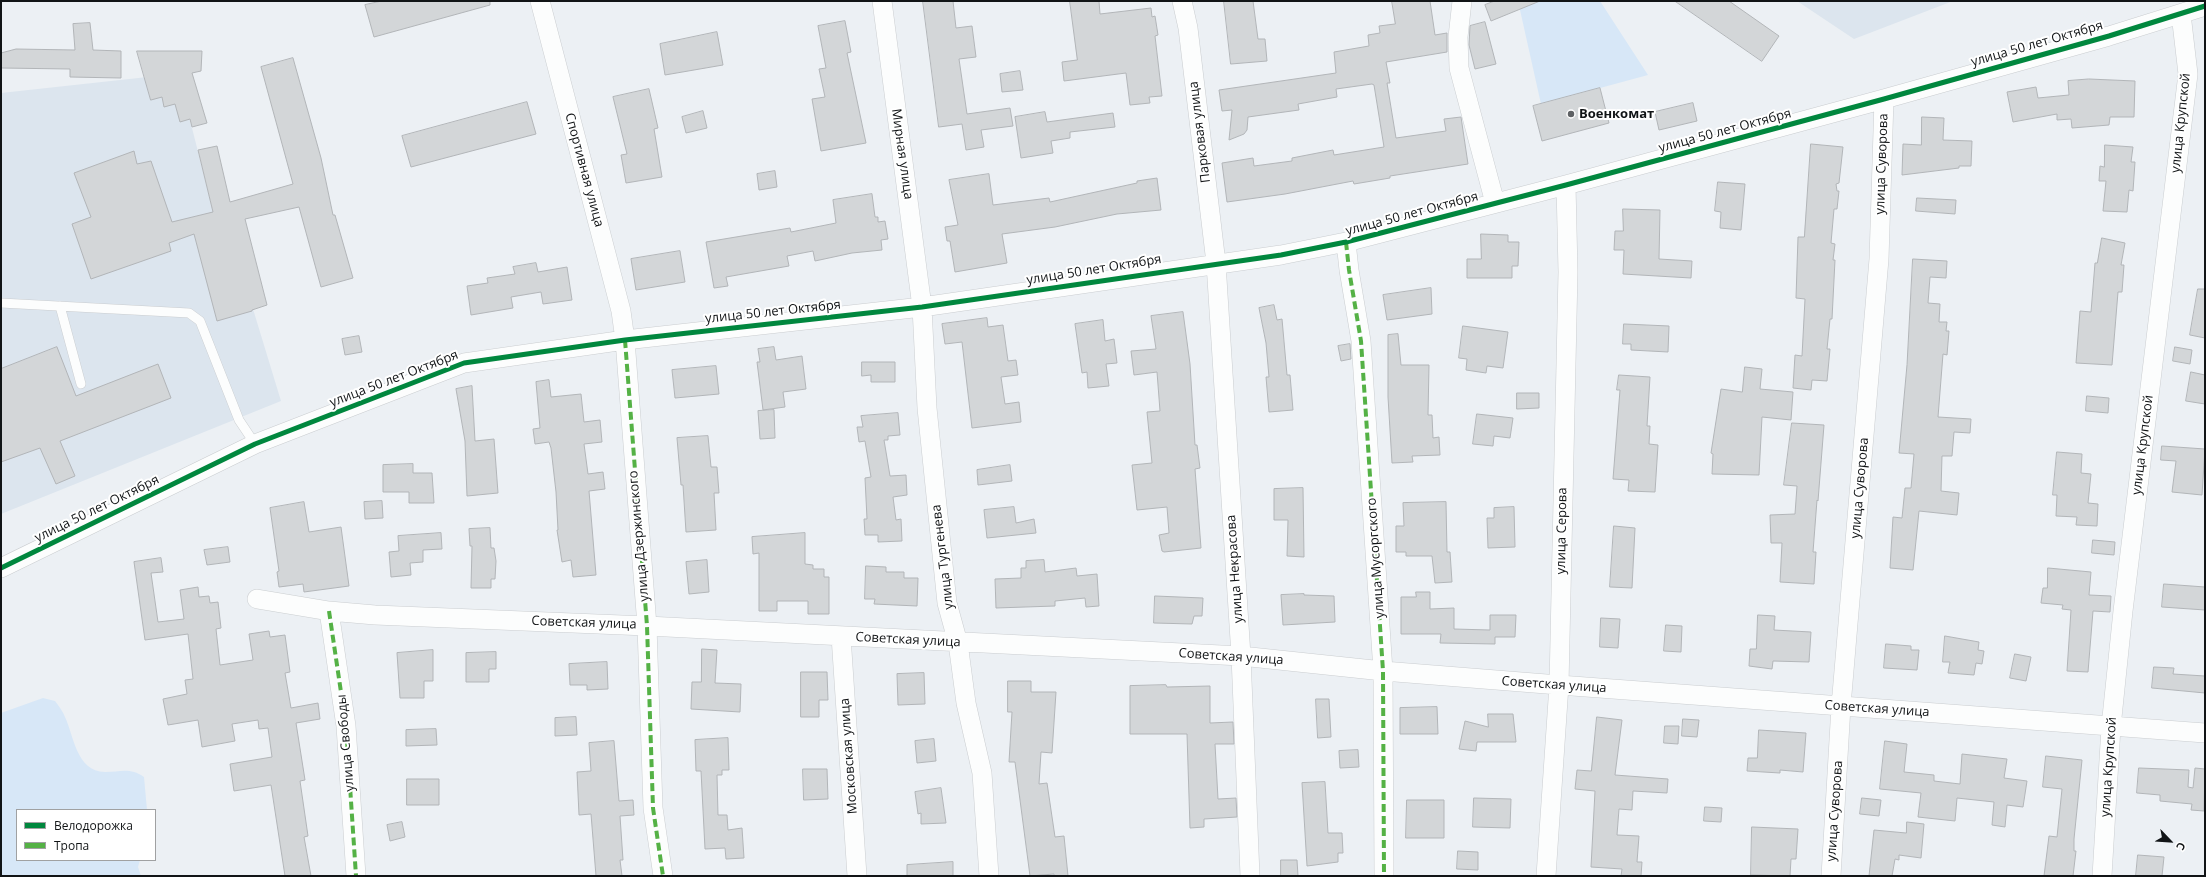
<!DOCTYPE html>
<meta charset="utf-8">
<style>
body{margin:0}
#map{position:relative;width:2206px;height:877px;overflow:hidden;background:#ecf0f4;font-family:"Open Sans",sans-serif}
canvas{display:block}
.frame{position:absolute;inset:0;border:2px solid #111416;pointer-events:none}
.legend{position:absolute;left:16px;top:809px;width:140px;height:52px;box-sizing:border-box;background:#fff;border:1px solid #a0a1a2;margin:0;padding:5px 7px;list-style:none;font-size:12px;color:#111416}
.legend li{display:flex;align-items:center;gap:8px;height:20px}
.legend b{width:20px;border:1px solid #a0a1a2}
.north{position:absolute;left:2150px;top:821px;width:40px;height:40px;-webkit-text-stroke:3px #fff;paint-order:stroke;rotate:115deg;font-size:11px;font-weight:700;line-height:16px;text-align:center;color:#111416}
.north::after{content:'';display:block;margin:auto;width:14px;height:18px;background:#111416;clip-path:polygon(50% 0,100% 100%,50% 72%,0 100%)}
</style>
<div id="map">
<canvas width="2206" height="877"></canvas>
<div class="frame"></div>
<ul class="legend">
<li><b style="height:5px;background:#00873e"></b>Велодорожка</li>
<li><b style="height:5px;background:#54b145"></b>Тропа</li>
</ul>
<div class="north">С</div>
</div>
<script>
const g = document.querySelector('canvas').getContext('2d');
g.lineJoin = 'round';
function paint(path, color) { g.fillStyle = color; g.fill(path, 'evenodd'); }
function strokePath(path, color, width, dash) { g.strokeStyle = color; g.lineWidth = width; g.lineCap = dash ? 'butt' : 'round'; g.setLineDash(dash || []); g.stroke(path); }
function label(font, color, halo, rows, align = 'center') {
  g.font = font + ' "Open Sans",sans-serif'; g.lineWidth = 4; g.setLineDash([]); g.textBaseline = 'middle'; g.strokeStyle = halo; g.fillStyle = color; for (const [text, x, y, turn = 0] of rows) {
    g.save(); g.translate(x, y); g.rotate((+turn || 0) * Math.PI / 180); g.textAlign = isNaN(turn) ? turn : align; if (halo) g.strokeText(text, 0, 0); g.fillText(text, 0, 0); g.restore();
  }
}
const built = new Path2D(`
 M1797 1H1953L1854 39Z
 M175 74 192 128 213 211 253 309 281 401 1 514V93Z`);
const green = new Path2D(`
 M1518 1H1600L1648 75 1541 104Z
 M43 698 55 701C59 706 63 712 65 717 74 736 76 771 105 772 120 772 130 767 144 777L147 810H17V860H140L138 867 141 876H1V713Z`);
const building = new Path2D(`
 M382 1H490V5L374 37 365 5Z
 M923 1H953L956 28 972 26 976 57 959 59 967 114 1010 108 1013 126 981 130 984 147 966 150 962 124 939 127Z
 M1070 1H1099L1100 14 1151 8 1152 17 1155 16 1158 35 1155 36 1162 96 1149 97 1150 103 1130 105 1126 73 1064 81 1062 62 1077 60Z
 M1224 1H1253L1258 39H1265L1267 61 1231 64Z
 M1392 1H1430L1435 35 1447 33V52L1386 62 1390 83H1387L1396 138 1446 131 1444 119 1461 117 1468 164 1390 176V178L1354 184 1353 181 1285 194 1227 202 1222 163 1253 158 1254 166 1292 161V158L1333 150 1334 155 1384 147 1374 85 1372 84 1336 89 1337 97 1298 104 1299 110 1248 117 1247 130 1244 134 1229 140 1232 110 1222 111 1219 90 1336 73 1334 52 1369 46 1368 35 1380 33 1379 26 1395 24Z
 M1495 1H1540L1491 21 1485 5Z
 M1675 1H1729L1779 36 1762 61Z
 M845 21 851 52 847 53 866 143 821 151 812 99 825 97 819 69 826 68 818 26Z
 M1485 22 1496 64 1475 69 1469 45 1470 26Z
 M90 23 93 50 121 51V78L70 77V69L1 68V53L16 49 75 50 73 24Z
 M717 32 723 65 665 75 660 44Z
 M137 51H202L201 71 192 73 207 123 192 127 190 119 180 122 175 104 164 107 162 97 151 100Z
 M293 58 321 158 333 215H335L353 278 321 287 299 207 245 219 267 305 252 310V311L217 321 194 234 169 243 171 251 91 279 72 224 91 217 74 173 134 151 137 164 151 161 172 222 213 212 198 150 217 146 230 202 293 184 261 67Z
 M1020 71 1023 90 1002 92 1000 74Z
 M2089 79 2135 81 2134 117H2110L2109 125 2072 128 2071 119 2057 120V114L2013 122 2007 92 2036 87 2038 98 2069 95 2068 81Z
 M1600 88 1609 123 1542 141 1533 106Z
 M649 89 658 128 654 129 662 177 626 183 621 155 627 154 613 97Z
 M527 102 536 134 411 167 402 136Z
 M1693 103 1697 121 1659 130 1655 112Z
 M703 111 707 128 686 133 682 117Z
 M1045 112 1047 122 1113 113 1115 127 1070 132V138L1051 141 1053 153 1021 158 1015 117Z
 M1922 117 1944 118 1943 140 1972 141 1971 166H1959V168L1902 175 1903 144 1921 145Z
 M1811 144 1843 147 1839 183 1836 184 1837 191H1839L1837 209H1834L1831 243 1835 244 1833 260H1835L1832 319H1830L1827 349H1830L1827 381 1812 380 1811 390 1793 388 1795 355 1802 356 1805 299 1796 298 1798 237H1804Z
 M2105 145 2133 147 2131 162H2135L2133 191 2129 190 2127 212 2103 211 2106 181H2099L2100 166 2104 167Z
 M775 171 777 187 759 190 757 174Z
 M989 174 993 205 1049 198 1050 202 1137 183V181L1157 178 1161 210 1117 214 1055 227 1002 234 1007 263 955 272 950 241H947L945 227 958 225 949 180Z
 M1718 182 1745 184 1741 230 1720 228 1721 212 1715 211Z
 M872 194 875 217H878V222L885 221 888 239 881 240 882 250 852 253 815 261 813 251 787 256 789 266 726 277 728 286 714 288 706 242 790 228 791 232 836 223 833 200Z
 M1917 198 1956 200 1955 214 1916 211Z
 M1623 209 1660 210 1659 259 1692 261 1691 278 1623 274 1624 250H1614L1615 231H1623Z
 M1481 234 1508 235V242H1519L1518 266H1512V278H1467V259H1481Z
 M2102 238 2125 243 2121 265H2124L2122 292H2118L2112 365 2076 363 2080 311 2091 312 2095 263H2097Z
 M680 251 685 282 636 290 631 259Z
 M1913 259 1947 261 1946 278 1930 277 1928 303 1940 304 1939 322H1947L1946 331H1949L1947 355 1943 354 1938 417 1971 419 1970 433 1954 432 1952 456H1942L1941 491 1959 493 1957 515 1919 511 1913 570 1890 568 1893 517 1902 518 1905 488H1911L1914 454 1899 453 1907 365Z
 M536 263 538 272 567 267 572 300 543 304 541 292 511 297 513 308 471 315 467 286 488 283 487 278 515 274 513 267Z
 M1431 288 1432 314 1387 320 1383 295Z
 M2198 289H2205V338L2190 335Z
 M1274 305 1277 320 1282 319 1287 375H1290L1293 410 1269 412 1266 377H1269L1266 343 1259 308Z
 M1183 312 1190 364 1195 445H1197L1200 468 1195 469 1201 548 1164 552 1162 551 1159 535 1169 533 1167 507 1137 510 1132 465 1152 463 1147 412 1160 411 1157 372 1134 375 1131 351 1156 349 1151 316Z
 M987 318 988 327 1003 325 1008 361 1016 360 1018 375 1001 377 1005 404 1019 402 1021 422 972 428 962 342 945 344 942 324Z
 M1103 320 1105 341 1114 339 1117 363 1106 364 1109 386 1088 388 1087 372 1082 373 1075 324Z
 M1624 324 1669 326 1668 352 1631 350V344H1623Z
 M1463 326 1508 332 1503 368 1487 366 1486 373 1466 370 1467 359 1459 358Z
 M1398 334 1401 365H1429L1428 415H1432L1433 438 1439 437 1440 455 1412 456 1413 462 1392 463 1388 397V335Z
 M359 336 362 352 345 355 342 339Z
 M1350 344 1351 359 1341 361 1338 346Z
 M57 347 76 396 158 364 171 398 60 441 75 476 56 484 40 448 1 462V369Z
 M774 347 776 360 802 356 806 389 783 392 785 407 763 410 757 362H760L758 349Z
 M2175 347 2192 350 2190 364 2173 361Z
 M862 362H895V382H871V375L862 376Z
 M716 366 719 394 675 398 672 370Z
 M1745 367 1762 369 1760 389 1793 392 1791 420 1762 417 1759 475 1712 474 1713 454 1711 453 1721 389 1742 392Z
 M2191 372 2205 375V404L2186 401Z
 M1619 375 1650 377 1647 426H1650L1649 444 1658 445 1655 492 1628 491 1629 480 1613 479 1620 390H1617Z
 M549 380 551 397 581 394 584 422 600 420 602 442 584 444 588 474 603 472 605 489 589 491 596 575 573 577 571 560 562 562 557 530H558L556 492 551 448 549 442 535 444 533 429 540 428 536 382Z
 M472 386 475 441 494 439 498 493 467 496 465 441 456 389Z
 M1517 393H1539V408L1517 409Z
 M2087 396 2109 398 2108 413 2086 411Z
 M774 410 775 438 760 439 758 411Z
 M898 413 900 435 888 436V440H884L890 476 906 475 907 495 893 497 896 520 901 519 902 541 878 542V535H865L864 519H867L865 478 871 477 865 441 859 442 857 427H863L861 416Z
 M1477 414 1513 418 1510 438 1494 436 1493 446 1473 444Z
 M1792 423 1824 425 1818 501 1817 500 1813 552H1816L1814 584 1780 582 1782 543H1771L1770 515 1795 514 1797 486 1784 485Z
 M708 436 711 467H717L719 493H714L716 530 686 532 683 485H681L677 438Z
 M2162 446 2205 449 2202 495 2172 492 2176 461 2161 460Z
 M2057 452 2082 454 2081 473 2091 474 2088 503 2098 504 2097 526 2076 525 2077 517 2056 516 2057 495H2053Z
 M413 464V473H432L434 503H409V492H383V465Z
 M1010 465 1012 481 978 485 977 470Z
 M1303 488 1304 557 1287 556 1288 520H1274V489Z
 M382 501 383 518 365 519 364 502Z
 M304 502 309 532 341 527 349 586 304 592 303 584 279 587 277 572 279 571 270 508Z
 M1446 502 1447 552H1450L1452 582 1435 583 1432 556H1406V552H1396V526H1404L1403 503Z
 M1014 507 1016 523 1034 519 1036 533 987 538 984 510Z
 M1514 507 1515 547 1488 548 1487 518H1494V508Z
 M1614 526 1635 528 1632 588 1610 587Z
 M490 528 491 548H494L496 561 495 579H491V588H471L472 546H470L469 529Z
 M441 533 442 549 423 550V562L410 563 411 575 391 577 389 552 399 551 398 536Z
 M805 533V564L813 565V569H824V577H829V614H808V601H777V611H759V553L753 554 752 537Z
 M2093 540 2115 542 2114 555 2092 553Z
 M228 547 230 562 207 565 204 550Z
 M161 558 163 572 151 573 158 622 184 619 180 590 198 587 199 597 209 596 210 603 218 602 221 628 216 629 220 665 253 660 249 634 269 631 270 637 285 635 290 672 285 673 291 708 318 703 320 719 296 723 305 780 300 781 308 836 304 837 311 876H285L271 785 234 791 230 764 272 757 268 728 259 729 258 720 232 724 235 741 202 747 198 720 168 725 163 699 187 694 185 680 193 679 188 634 145 640 134 562Z
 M707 560 709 592 689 594 686 562Z
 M1044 560 1045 572 1076 568 1077 576 1097 574 1099 606 1086 607 1085 598 1055 601V606L996 608 995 579 1021 578V568H1026V561Z
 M866 566 886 567V572H904V578H918L917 606 874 604 875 599H865Z
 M2048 568 2091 572 2089 595 2111 596 2110 612 2093 611 2088 672 2067 671 2071 610 2062 609 2063 605 2041 603 2043 588H2047Z
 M2164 584 2205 587V610L2162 607Z
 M1416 592H1430V609L1454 608V629L1490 630V615H1516L1515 637H1495V644L1440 643 1441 634H1401V597H1416Z
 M1304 594V595L1334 596 1335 622 1283 625 1281 595Z
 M1155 596 1203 598 1202 616H1194L1192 624 1154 623Z
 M1758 615 1775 616 1774 630 1811 632 1809 662 1773 661 1772 669 1749 666 1750 649H1756Z
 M1601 618 1620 619 1618 648 1600 647Z
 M1666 625 1682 626 1681 652 1664 651Z
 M1945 636 1979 642 1978 650 1984 651 1982 664 1976 663 1974 675 1948 673 1950 662H1943Z
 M1886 644 1911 646V650H1919L1917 670 1884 668Z
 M702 649 717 650 715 683 741 684 740 712 691 709 692 682H701Z
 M433 650V681H424V698H400L397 653Z
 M496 652V669H489V682H466V653Z
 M2015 654 2031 657 2026 681 2010 678Z
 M607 662 608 689 587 690V685H570L569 664Z
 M2154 667 2174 668 2173 674 2205 676V693L2152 688Z
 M801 672H827L828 700H819V717H801Z
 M924 673 925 704 898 705 897 674Z
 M1008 681H1031V692H1056L1052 753 1041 752 1039 784 1047 783 1055 837 1064 836 1068 876H1054V874L1030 876 1015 762H1009L1012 712H1008Z
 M1166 685 1167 687 1210 686V723L1233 722 1234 744H1215L1218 799 1236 798 1237 817 1204 819V827L1190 828 1187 734H1130V686Z
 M1316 699H1329L1331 737 1318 738Z
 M1437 707 1438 734H1400V708Z
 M1488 714H1513L1516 742H1477L1476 751 1459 749 1465 721 1488 727Z
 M576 717 577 735 555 736V718Z
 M1597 717 1622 720 1615 775 1668 779 1667 793 1633 791 1632 810 1619 809 1617 835 1639 836 1637 862H1642L1641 876H1621L1622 869 1591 867 1595 791 1575 789 1577 770 1591 771Z
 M1683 719 1699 720 1697 737 1682 736Z
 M1665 726H1679L1678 744 1664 743Z
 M436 729 437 745 406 746V730Z
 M1759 730 1806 733 1803 772 1780 770V773L1747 771 1748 758H1757Z
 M728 738 729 770H722V775H717L718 815H727L728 830 742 828 744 858 726 859 725 848 705 849 701 771H696L695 740Z
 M934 739 936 761 917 763 915 741Z
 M614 741 619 801 633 800 634 815 620 816 623 860H620L622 876H596L591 814 579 815 577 772 591 771 589 743Z
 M1885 741 1907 744 1904 772 1934 775V781L1960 784 1962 754 2007 759 2004 778 2027 781 2023 807 2007 805 2005 827 1992 825 1994 802 1957 798 1955 821 1918 817 1921 793 1880 789Z
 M1358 750 1359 767 1340 768 1339 751Z
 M2046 756 2082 760 2074 839V851H2076L2073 876H2044L2049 836 2057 837 2062 789 2043 787Z
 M2139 768 2189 770 2188 787 2193 788 2195 768 2205 769 2204 811 2191 810 2192 804 2160 801V795L2137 793Z
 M803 769H827L828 799 804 800Z
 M407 779H439V805H407Z
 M1325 782 1328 833H1342L1343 853H1338V862L1307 866 1302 783Z
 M941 788 946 823 921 824V813L918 814 915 792Z
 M1474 798 1511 799 1510 828 1473 827Z
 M1862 798 1881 800 1879 816 1860 814Z
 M1407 800H1444V838H1406Z
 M1705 807 1722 808 1721 822 1704 821Z
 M402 822 405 837 390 841 387 825Z
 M1907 822 1924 824 1921 858 1899 855V860L1895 859 1892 876H1869L1874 830 1906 833Z
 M1752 827 1798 829 1796 859H1791L1790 876 1751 875Z
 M1458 851 1478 852V870L1457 869Z
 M2138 855 2164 857 2162 876H2136Z
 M1281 860H1297L1298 876H1281Z
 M953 862V876H907V865Z`);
const lane = new Path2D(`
 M1 303 189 313 200 321 239 420 255 444
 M60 306 81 384`);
const street = new Path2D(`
 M540 1 621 311 625 340 647 626 653 808 663 876
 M882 1 922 307 927 408 947 603 958 643 966 703 982 773 989 876
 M1182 1 1188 28 1216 263 1241 656 1250 876
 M1462 1 1458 37 1459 68 1495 203
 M1346 242 1349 270 1361 341 1383 671 1384 876
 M1 568 255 444 464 363 625 340 922 307 1281 255 1346 242 1566 185 1884 99 2109 36 2205 6
 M257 599 329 611 375 615 647 626 1241 656 1383 671 1559 685 2205 733
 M329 611 346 726 356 876
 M841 636 857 876
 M1546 876 1559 685 1568 272 1566 185
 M1831 876 1841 706 1879 259 1884 99
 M2102 876 2111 727 2123 611 2188 74 2181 14`);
const quiet = new Path2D(`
 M1346 242 1349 270 1361 341 1383 671 1384 876
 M625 340 647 626 653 808 663 876
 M329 611 346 726 356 876`);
const cycleway = new Path2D(`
 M1 568 255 444 464 363 625 340 922 307 1281 255 1346 242 1566 185 1884 99 2109 36 2205 6`);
const markers = [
 [1571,114,4,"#5e6164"]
];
const streetNames = [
 ["улица 50 лет Октября",2037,44,-16],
 ["улица Крупской",2181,123,-84],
 ["улица 50 лет Октября",1725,131,-15],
 ["Парковая улица",1200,132,-97],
 ["Мирная улица",902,154,82],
 ["улица Суворова",1882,164,-88],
 ["Спортивная улица",584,170,75],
 ["улица 50 лет Октября",1412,214,-15],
 ["улица 50 лет Октября",1094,270,-9],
 ["улица 50 лет Октября",773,312,-6],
 ["улица 50 лет Октября",394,379,-21],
 ["улица Крупской",2143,445,-83],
 ["улица Суворова",1860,488,-85],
 ["улица 50 лет Октября",97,509,-26],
 ["улица Серова",1562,531,-89],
 ["улица Дзержинского",639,536,-95],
 ["улица Тургенева",943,557,-97],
 ["улица Мусоргского",1376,558,-94],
 ["улица Некрасова",1235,569,-94],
 ["Советская улица",584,623,2],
 ["Советская улица",908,640,3],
 ["Советская улица",1231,657,4],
 ["Советская улица",1554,685,4],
 ["Советская улица",1877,709,4],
 ["улица Свободы",346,743,-95],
 ["Московская улица",849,756,-94],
 ["улица Крупской",2109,767,-86],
 ["улица Суворова",1835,811,-86]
];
const poiNames = [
 ["Военкомат",1579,114]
];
paint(built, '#dce5ee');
paint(green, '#d7e7f7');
paint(building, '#d3d6d8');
strokePath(building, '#b2b5b8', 1);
strokePath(lane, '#cacdd0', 10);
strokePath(street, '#cacdd0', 20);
strokePath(lane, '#fcfdfd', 9);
strokePath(street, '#fcfdfd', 19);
strokePath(quiet, '#54b145', 4, [8, 4]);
strokePath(cycleway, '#00873e', 5);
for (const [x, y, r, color] of markers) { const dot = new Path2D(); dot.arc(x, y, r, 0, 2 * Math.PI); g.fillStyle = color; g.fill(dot); strokePath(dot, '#fff', 1.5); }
label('13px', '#111416', '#fff', streetNames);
label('bold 13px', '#111416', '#fff', poiNames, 'left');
</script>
